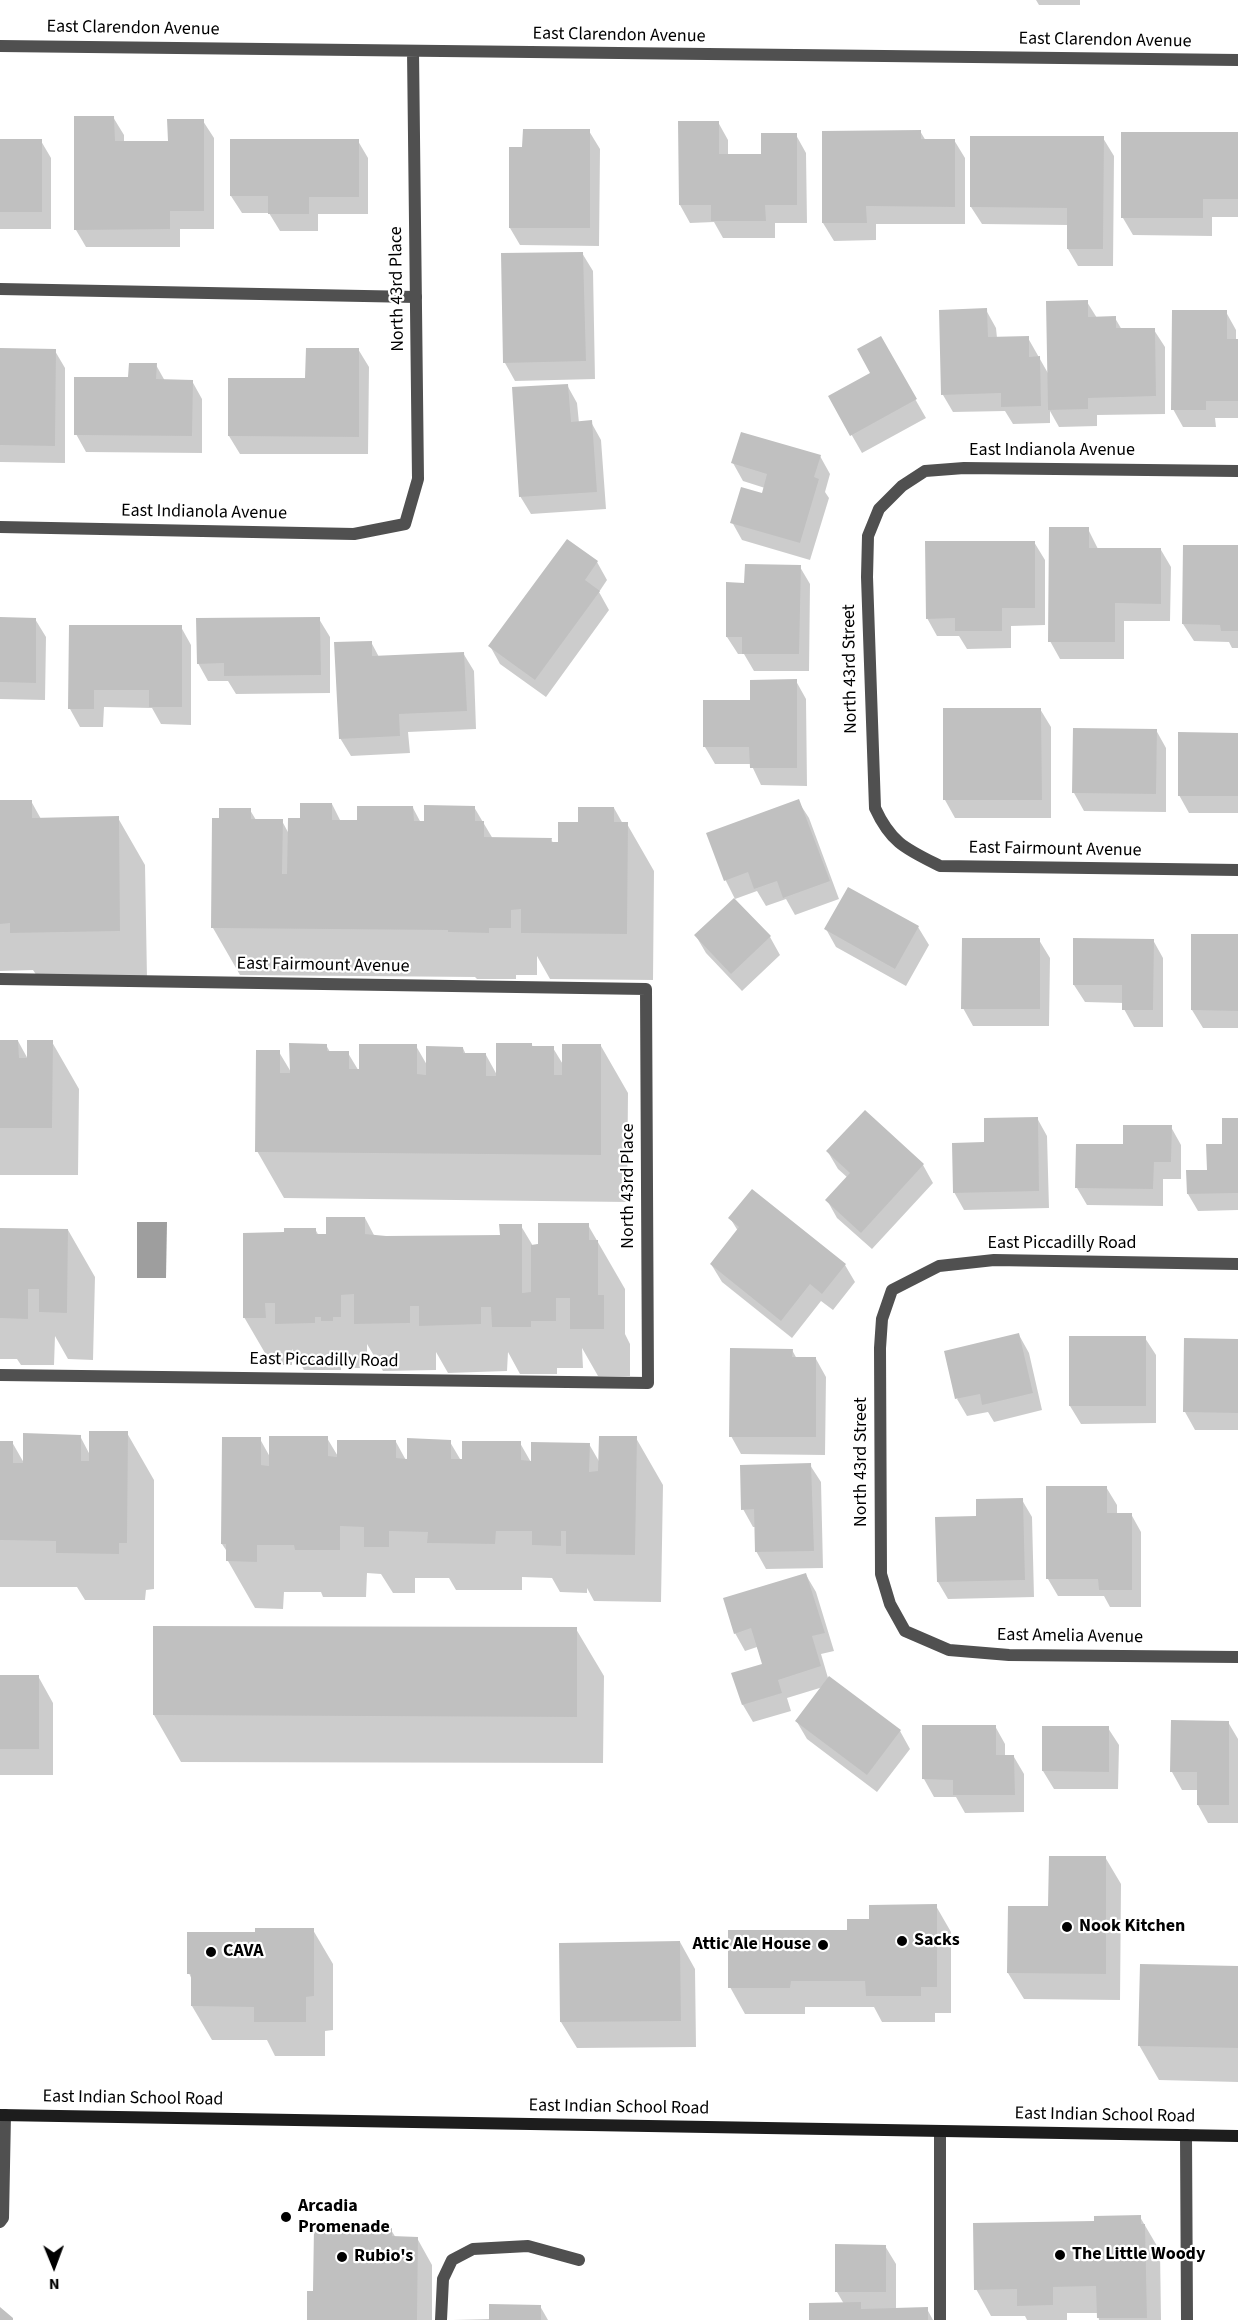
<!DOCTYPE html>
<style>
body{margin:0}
#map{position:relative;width:1238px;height:2320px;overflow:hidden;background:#fff;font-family:"Source Sans 3",sans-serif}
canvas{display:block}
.north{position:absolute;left:24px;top:2236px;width:60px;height:60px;-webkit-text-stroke:4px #fff;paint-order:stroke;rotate:179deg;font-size:16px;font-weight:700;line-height:24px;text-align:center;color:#000}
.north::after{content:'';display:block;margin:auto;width:21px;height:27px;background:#000;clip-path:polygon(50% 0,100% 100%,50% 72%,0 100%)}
</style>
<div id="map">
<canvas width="1238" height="2320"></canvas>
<div class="north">N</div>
</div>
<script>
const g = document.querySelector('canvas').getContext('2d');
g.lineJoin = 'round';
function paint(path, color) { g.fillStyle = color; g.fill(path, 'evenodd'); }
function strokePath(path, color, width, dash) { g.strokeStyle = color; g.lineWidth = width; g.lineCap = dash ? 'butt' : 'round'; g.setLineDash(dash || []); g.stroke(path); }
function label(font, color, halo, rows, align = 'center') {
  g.font = font + ' "Source Sans 3",sans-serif'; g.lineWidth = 4.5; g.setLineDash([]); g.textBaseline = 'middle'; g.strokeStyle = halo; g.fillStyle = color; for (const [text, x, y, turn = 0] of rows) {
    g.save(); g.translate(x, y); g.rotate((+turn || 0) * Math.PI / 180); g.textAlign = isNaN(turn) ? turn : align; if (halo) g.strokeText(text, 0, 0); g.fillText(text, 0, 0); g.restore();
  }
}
const water = new Path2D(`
 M137 1222H167L166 1278H137Z`);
const shadow = new Path2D(`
 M1036 0H1080V5H1039Z
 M113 117 124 135V142H169L203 121 214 138V229H180V247H86L76 230Z
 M718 122 728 140V156H763L796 135 806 153 807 223H775V238H723L714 222 690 223 680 205Z
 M589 131 600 149 599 246 520 245 510 228 524 148Z
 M920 131 926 141 954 140 965 158V224H876V240L834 241 823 223Z
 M1238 133V217H1212V236L1133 235 1123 218Z
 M1103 138 1114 156 1113 266H1078L1068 249V225L982 224 971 207Z
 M0 141H41L51 158V229H0Z
 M358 141 368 158V214H318V231H280L269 213H242L231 196Z
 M582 253 593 271 595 379 515 381 505 363 502 255Z
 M1087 302 1097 318H1115L1122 330H1154L1165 347V414L1097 415V426L1059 427 1050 411V423L1013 424 1005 411 953 412 943 395 986 310 996 328 997 338H1028L1049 375Z
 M1226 312 1236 330V341H1238V418H1215L1216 427H1183L1173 409Z
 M880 338 926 418 862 453 830 397 872 374Z
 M358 349 369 367 368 454H240L229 436 230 379 307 380Z
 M0 350 55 351 65 368V463L0 462Z
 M156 365 165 381H192L202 399V453L86 452 76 434 130 379Z
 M567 385 577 403 579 423 591 422 601 440 606 509 531 514 520 496Z
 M820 456 830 474 825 492 829 498 810 560 742 540 732 522 763 494 765 488 743 481 733 463Z
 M1088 529 1098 549 1161 550 1171 567 1170 621H1124V659H1060L1050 641Z
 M567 541 597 562 607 580 599 592 609 610 546 697 500 664 490 646Z
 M1034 542 1045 560V625L1011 626V648L967 649 959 636H937L927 618Z
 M1238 547V648H1232L1229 642 1194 641 1183 624Z
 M800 567 810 584 809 671H754L744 654H738L727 637 746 584Z
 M0 619H35L46 637 45 700 0 699Z
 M319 619 330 637V693L236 694 228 681H208L198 663Z
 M70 626 181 627 191 645V725L161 724 152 708 104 707 103 727H80L70 709Z
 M371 642 379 657 463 653 474 671 476 729 408 732 410 753 351 756 340 738Z
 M796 681 806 699 807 786 761 785 751 764H715L705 747 751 702Z
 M1040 709 1051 727V818H955L945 800Z
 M1075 730H1156L1166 748V812L1084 811 1074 793Z
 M1238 733V813H1189L1179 795Z
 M31 801 41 819 118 818 145 865 147 978 39 979 33 970 0 971V819Z
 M798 801 809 818 839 899 795 915 786 899 766 906 757 891 735 899 726 881 708 834Z
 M332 804 341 822H358L413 808 421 823 474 807 493 839H551L553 843H559L580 824 614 808 623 824H627L654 871 653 980 550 979 537 956V975H516V979H477L475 977 240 975 213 928V820L250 810 256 820 282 821 289 834 302 820Z
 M849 889 918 927 929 945 906 986 836 947 826 929Z
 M734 900 770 937 780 955 742 991 706 953 696 936Z
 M1238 936V1028H1203L1192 1010Z
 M1039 940 1050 958 1049 1026H973L963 1008Z
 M1153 940 1163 958V1027H1134L1124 1009V1003L1085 1002 1074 985Z
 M0 1041H18L29 1061 52 1042 79 1089 78 1175H0Z
 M326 1045 330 1052 348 1053 360 1073 416 1046 427 1065 463 1048 466 1055H486L497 1075 532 1045 533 1048H553L564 1066 601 1046 628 1093 627 1202 284 1198 257 1151 279 1052 291 1072Z
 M865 1112 923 1165 933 1183 872 1249 837 1218 827 1200 848 1178 838 1169 828 1152Z
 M1037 1118 1047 1136 1049 1208 964 1210 954 1192 986 1144Z
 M1238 1119V1210L1198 1211 1188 1194 1208 1171Z
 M1171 1127 1181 1145V1179H1163V1206L1087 1205 1077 1188Z
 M365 1218 375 1237H501L521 1226 533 1246 588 1225 625 1289V1334L630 1344V1376H598L582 1348 583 1368H557V1374H520L508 1352 507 1371 448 1373 436 1352V1370L383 1371 367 1344V1364L360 1363V1368H350L347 1364H341V1370H304L292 1349V1365H272L244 1317 285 1234 315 1229 319 1236 327 1235Z
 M730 1218 845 1265 855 1282 833 1310 821 1301 792 1338 722 1282 711 1264 738 1231Z
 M0 1230H68L95 1277 93 1360 68 1359 55 1336 54 1365H21L17 1359H0Z
 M1019 1335 1029 1353 1042 1410 994 1422 988 1412 967 1416 957 1399Z
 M1145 1338 1156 1355V1423L1081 1424 1070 1406Z
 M1238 1340V1430H1195L1185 1412Z
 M792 1350 797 1359H816L826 1377 825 1455 741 1454 731 1436Z
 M127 1433 154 1480V1589L146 1590 145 1600H85L77 1587H0V1442H12L24 1463 80 1436 90 1455Z
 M327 1438 339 1458 396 1442 408 1464 450 1442 463 1464 520 1443 532 1464 589 1444 600 1463 636 1438 663 1485 661 1602 594 1601 587 1588V1593L560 1592 552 1578 522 1577V1590H456L449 1578H415V1593H393L381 1574 367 1573 366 1597H323L321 1592H284L283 1609 255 1608 228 1561V1553L222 1544 260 1439 270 1457Z
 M810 1465 821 1482 823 1568 766 1569 756 1551V1527H753L743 1509Z
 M1106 1487 1117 1505V1514H1131L1141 1532V1607H1110L1104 1596H1058L1048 1579Z
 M1022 1500 1032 1517 1034 1597 948 1599 938 1582 977 1517Z
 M806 1575 816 1592 834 1651 821 1654 828 1678 900 1731 910 1749 877 1792 807 1739 797 1722 823 1687 787 1698 791 1711 753 1722 743 1705 733 1674 764 1665 757 1647 745 1651 735 1633Z
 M576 1629 604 1676 603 1763 181 1762 154 1715Z
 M0 1676H38L53 1703V1775H0Z
 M1228 1722 1238 1739V1823H1208L1198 1805V1790H1182L1172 1772Z
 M924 1726H995L1005 1744V1757H1014L1024 1774V1812L965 1813 956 1797H934L924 1779Z
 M1108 1728 1119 1745 1118 1789H1054L1043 1771Z
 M1105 1857 1121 1884 1120 2000 1024 1999 1008 1973Z
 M936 1906 951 1932V2013H935V2022H882L874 2007H805V2014H745L730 1987 871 1920Z
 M313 1930 333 1964V2030L325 2031V2056H275L267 2040H212L192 2006V1980L189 1973 257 1934Z
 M680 1942 695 1969 696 2047 577 2048 561 2022Z
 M1238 1968V2082L1159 2080 1139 2045Z
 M1140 2217 1160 2251 1161 2320H1099L1098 2313H1067V2320H1027L1025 2316H991L976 2289 1096 2222Z
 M391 2230 396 2238H417L432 2265V2320H308L315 2292Z
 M885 2246 896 2264V2310L927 2309 933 2320H811L844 2304 837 2292Z
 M540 2306 548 2320H453L490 2319Z`);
const building = new Path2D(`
 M74 116H114L115 141H168L167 119H204V211H170V229L74 230Z
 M678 121H719V154H761V133H797V205H765L766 221H711V205H679Z
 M523 129H590V228H509V147H522Z
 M921 130V139H955V207L866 206 867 223H822V131Z
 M1121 132H1238V199H1203V218H1121Z
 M970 136H1104L1103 249H1067V208L970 207Z
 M0 139H42V212H0Z
 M230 139H359V197H309V214H268V196H230Z
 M583 252 586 361 503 363 501 253Z
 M1088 300V317L1116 316V328H1155L1156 396 1088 398V409L1048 410 1046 301Z
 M987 308 988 337 1029 336V357L1040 356 1041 406 1001 407V393L941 395 939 310Z
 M1172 310H1227V339H1238V401H1206V410H1171Z
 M881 336 917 399 850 436 828 396 870 373 857 349Z
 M0 348 56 349 55 446 0 445Z
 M306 348H359V437L228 436V378H305Z
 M129 363H157L156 379 193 380 192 436 74 435V377H128Z
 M568 384 571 422 592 420 597 492 519 497 512 387Z
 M741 432 821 455 814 477 819 479 800 543 730 523 741 487 762 493 767 474 731 463Z
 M1049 527H1089V548H1161V604L1115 603V642H1048Z
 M567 539 598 561 585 580 600 591 535 680 488 646Z
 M925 541H1035V608H1002V631H955V618L926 619Z
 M1183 545H1238V631H1221L1220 625 1182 624Z
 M745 564 801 565 799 654H742V637H726V582L744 583Z
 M0 617 36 618V683L0 682Z
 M320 617 321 675 224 676V663L197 664 196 618Z
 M69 625H182V707H149V690H94V709H68Z
 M372 641V656L464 652 467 711 399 714 400 736 339 739 334 642Z
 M797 679V768H750L749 747H703V700H750V680Z
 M943 708H1041L1042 800H943Z
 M1073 728 1157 729 1156 794 1072 793Z
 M1178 732 1238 733V796H1178Z
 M799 799 830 881 783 898 777 881 754 889 748 872 724 881 706 833Z
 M0 800H32V818L119 816 120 931 10 933V923L0 924Z
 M300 803H332V820H357V806H413L414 821H424V805L475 806V821H484V837L552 838 551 842H558V822H578V807H614V822H628L627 934 521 933V909L511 910V928H489V933L448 932V930L211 928 212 818H219V808H251V819H283L282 874H287L288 818H300Z
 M848 887 919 926 895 969 824 929Z
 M734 898 771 936 731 974 694 935Z
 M1191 934H1238V1011L1191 1010Z
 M962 938H1040V1009H961Z
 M1073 938 1154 939 1153 1010H1122V985H1073Z
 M0 1040H18L19 1058H27V1040H53L52 1128H0Z
 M289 1043 327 1044V1051H349V1069H359V1044H417V1074L426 1075V1046L463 1047V1053H486V1076H496V1043H532V1046H554V1075H562V1044H601V1155L255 1152 256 1050H280V1073H290Z
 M865 1110 924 1164 861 1233 825 1200 850 1173 826 1151Z
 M1038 1117 1039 1191 953 1193 952 1143 984 1142V1118Z
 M1222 1118H1238V1193L1187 1194 1186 1170H1207L1206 1144H1222Z
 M1123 1125H1172L1171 1162H1154L1153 1189 1075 1188 1076 1144H1123Z
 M752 1189 846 1264 822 1294 810 1284 781 1321 710 1264 739 1227 728 1218Z
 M326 1217H365V1234L386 1236 500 1235 499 1224H522V1293L531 1292V1245L538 1244V1223H589V1240H598V1295H604V1329H570V1298H556V1321H531V1327H492L491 1307H481V1324L419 1326V1306H410V1323L354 1324V1294L341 1295V1317H333V1321H321V1317H315V1323L275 1324V1303H265L266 1318H243V1233L284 1232V1228H316V1234H326Z
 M0 1228 68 1229 67 1313 39 1312V1289H28V1319L0 1318Z
 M1019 1333 1033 1393 982 1405 980 1394 955 1399 944 1351Z
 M1069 1336H1146V1406H1069Z
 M1184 1338 1238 1339V1413L1183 1412Z
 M730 1348 793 1349 792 1357H816V1437H729Z
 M89 1431H128L127 1543H119V1554L56 1553V1541L0 1540V1441H13V1463H23V1433L81 1435V1461H89Z
 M269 1436H328V1456L337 1457V1440H396V1458L407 1459V1438L451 1440V1459H462V1441H521V1460L531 1461V1442L590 1443 589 1472 598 1471 599 1436H637L635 1555 566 1554V1531H561V1546L532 1545V1531H496L495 1544 427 1543 428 1532 389 1531V1547H364V1527L340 1526V1550H295L294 1545H257V1562L226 1561V1544H221L222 1437H261V1465L269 1466Z
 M811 1463 814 1551 755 1552 754 1509 741 1510 740 1465Z
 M1046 1486H1107V1513H1132V1590H1099L1098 1579H1046Z
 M1023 1498 1025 1580 937 1582 935 1517 976 1516V1499Z
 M806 1573 825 1633 812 1636 821 1666 778 1680 782 1693 742 1705 731 1673 762 1664 751 1628 734 1634 723 1598Z
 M153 1626 577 1627V1717L153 1715Z
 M0 1675H39V1749H0Z
 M829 1676 901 1730 867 1775 795 1721Z
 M1171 1720 1229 1721V1805H1197V1772H1170Z
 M922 1725H996V1755H1014L1015 1795H953V1780L922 1779Z
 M1042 1726H1109V1772L1042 1771Z
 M1049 1856H1106V1974L1007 1973 1008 1906H1048Z
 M937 1904V1987H921V1996H866L865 1981H791L790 1988H728V1930H847V1919H869V1905Z
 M255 1928H314V1996L306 1997V2022H254V2007L191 2006V1974H187V1932H255Z
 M680 1941 681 2021 560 2022 559 1943Z
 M1140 1964 1238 1966V2048L1138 2046Z
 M1141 2215V2224H1145L1147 2318H1097L1096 2286 1053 2287V2305L1017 2306V2289L974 2290 973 2223 1094 2221V2216Z
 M314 2227 392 2228V2236L418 2237 417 2320H307V2291H313Z
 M835 2244 886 2245V2292H835Z
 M861 2302V2309L928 2307V2320H809V2303Z
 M489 2304 541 2305V2320H489Z
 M0 2307 13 2318V2320H0Z`);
const lane = new Path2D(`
 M0 289 416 297
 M0 2222 3 2218 5 2115
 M441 2320 443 2279 452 2260 473 2249 528 2246 579 2260
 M940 2320V2131`);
const street = new Path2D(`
 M0 46 1238 60
 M1238 471 964 468 925 471 902 486 879 509 868 536 867 577 875 808C891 843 906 849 940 866L1238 870
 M0 527 354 534 405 524 418 479 413 51
 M0 979 646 989 648 1383 0 1375
 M1238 1264 994 1260 939 1266 892 1290 882 1319 880 1348 881 1574 890 1604 905 1631 949 1650 1009 1655 1238 1657
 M1186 2135 1187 2320`);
const secondary = new Path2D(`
 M0 2115 1238 2136`);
const markers = [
 [1067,1927,6,"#000"],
 [902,1941,6,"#000"],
 [823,1945,6,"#000"],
 [211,1952,6,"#000"],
 [286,2217,6,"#000"],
 [1060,2255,6,"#000"],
 [342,2257,6,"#000"]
];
const streetNames = [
 ["East Clarendon Avenue",133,29,1],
 ["East Clarendon Avenue",619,36,1],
 ["East Clarendon Avenue",1105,41,1],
 ["North 43rd Place",398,289,-91],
 ["East Indianola Avenue",1052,451],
 ["East Indianola Avenue",204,513,1],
 ["North 43rd Street",851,669,-91],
 ["East Fairmount Avenue",1055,850,1],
 ["East Fairmount Avenue",323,966,1],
 ["North 43rd Place",629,1186,-90],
 ["East Piccadilly Road",1062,1244],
 ["East Piccadilly Road",324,1361,1],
 ["North 43rd Street",862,1462,-90],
 ["East Amelia Avenue",1070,1637,1],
 ["East Indian School Road",133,2099,1],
 ["East Indian School Road",619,2108,1],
 ["East Indian School Road",1105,2116,1]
];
const poiNames = [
 ["Nook Kitchen",1079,1927],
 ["Sacks",914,1941],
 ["Attic Ale House",811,1945,"right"],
 ["CAVA",223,1952],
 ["Arcadia",298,2207],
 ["Promenade",298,2228],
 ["The Little Woody",1072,2255],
 ["Rubio's",354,2257]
];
paint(water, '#9e9e9e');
paint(shadow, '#0003');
paint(building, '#c0c0c0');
strokePath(lane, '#505050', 12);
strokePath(street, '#505050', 12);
strokePath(secondary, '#1d1d1d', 12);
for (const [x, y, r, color] of markers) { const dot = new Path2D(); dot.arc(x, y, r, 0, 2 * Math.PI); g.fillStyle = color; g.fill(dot); strokePath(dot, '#fff', 2); }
label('18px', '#000', '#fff', streetNames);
label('bold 18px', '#000', '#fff', poiNames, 'left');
</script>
